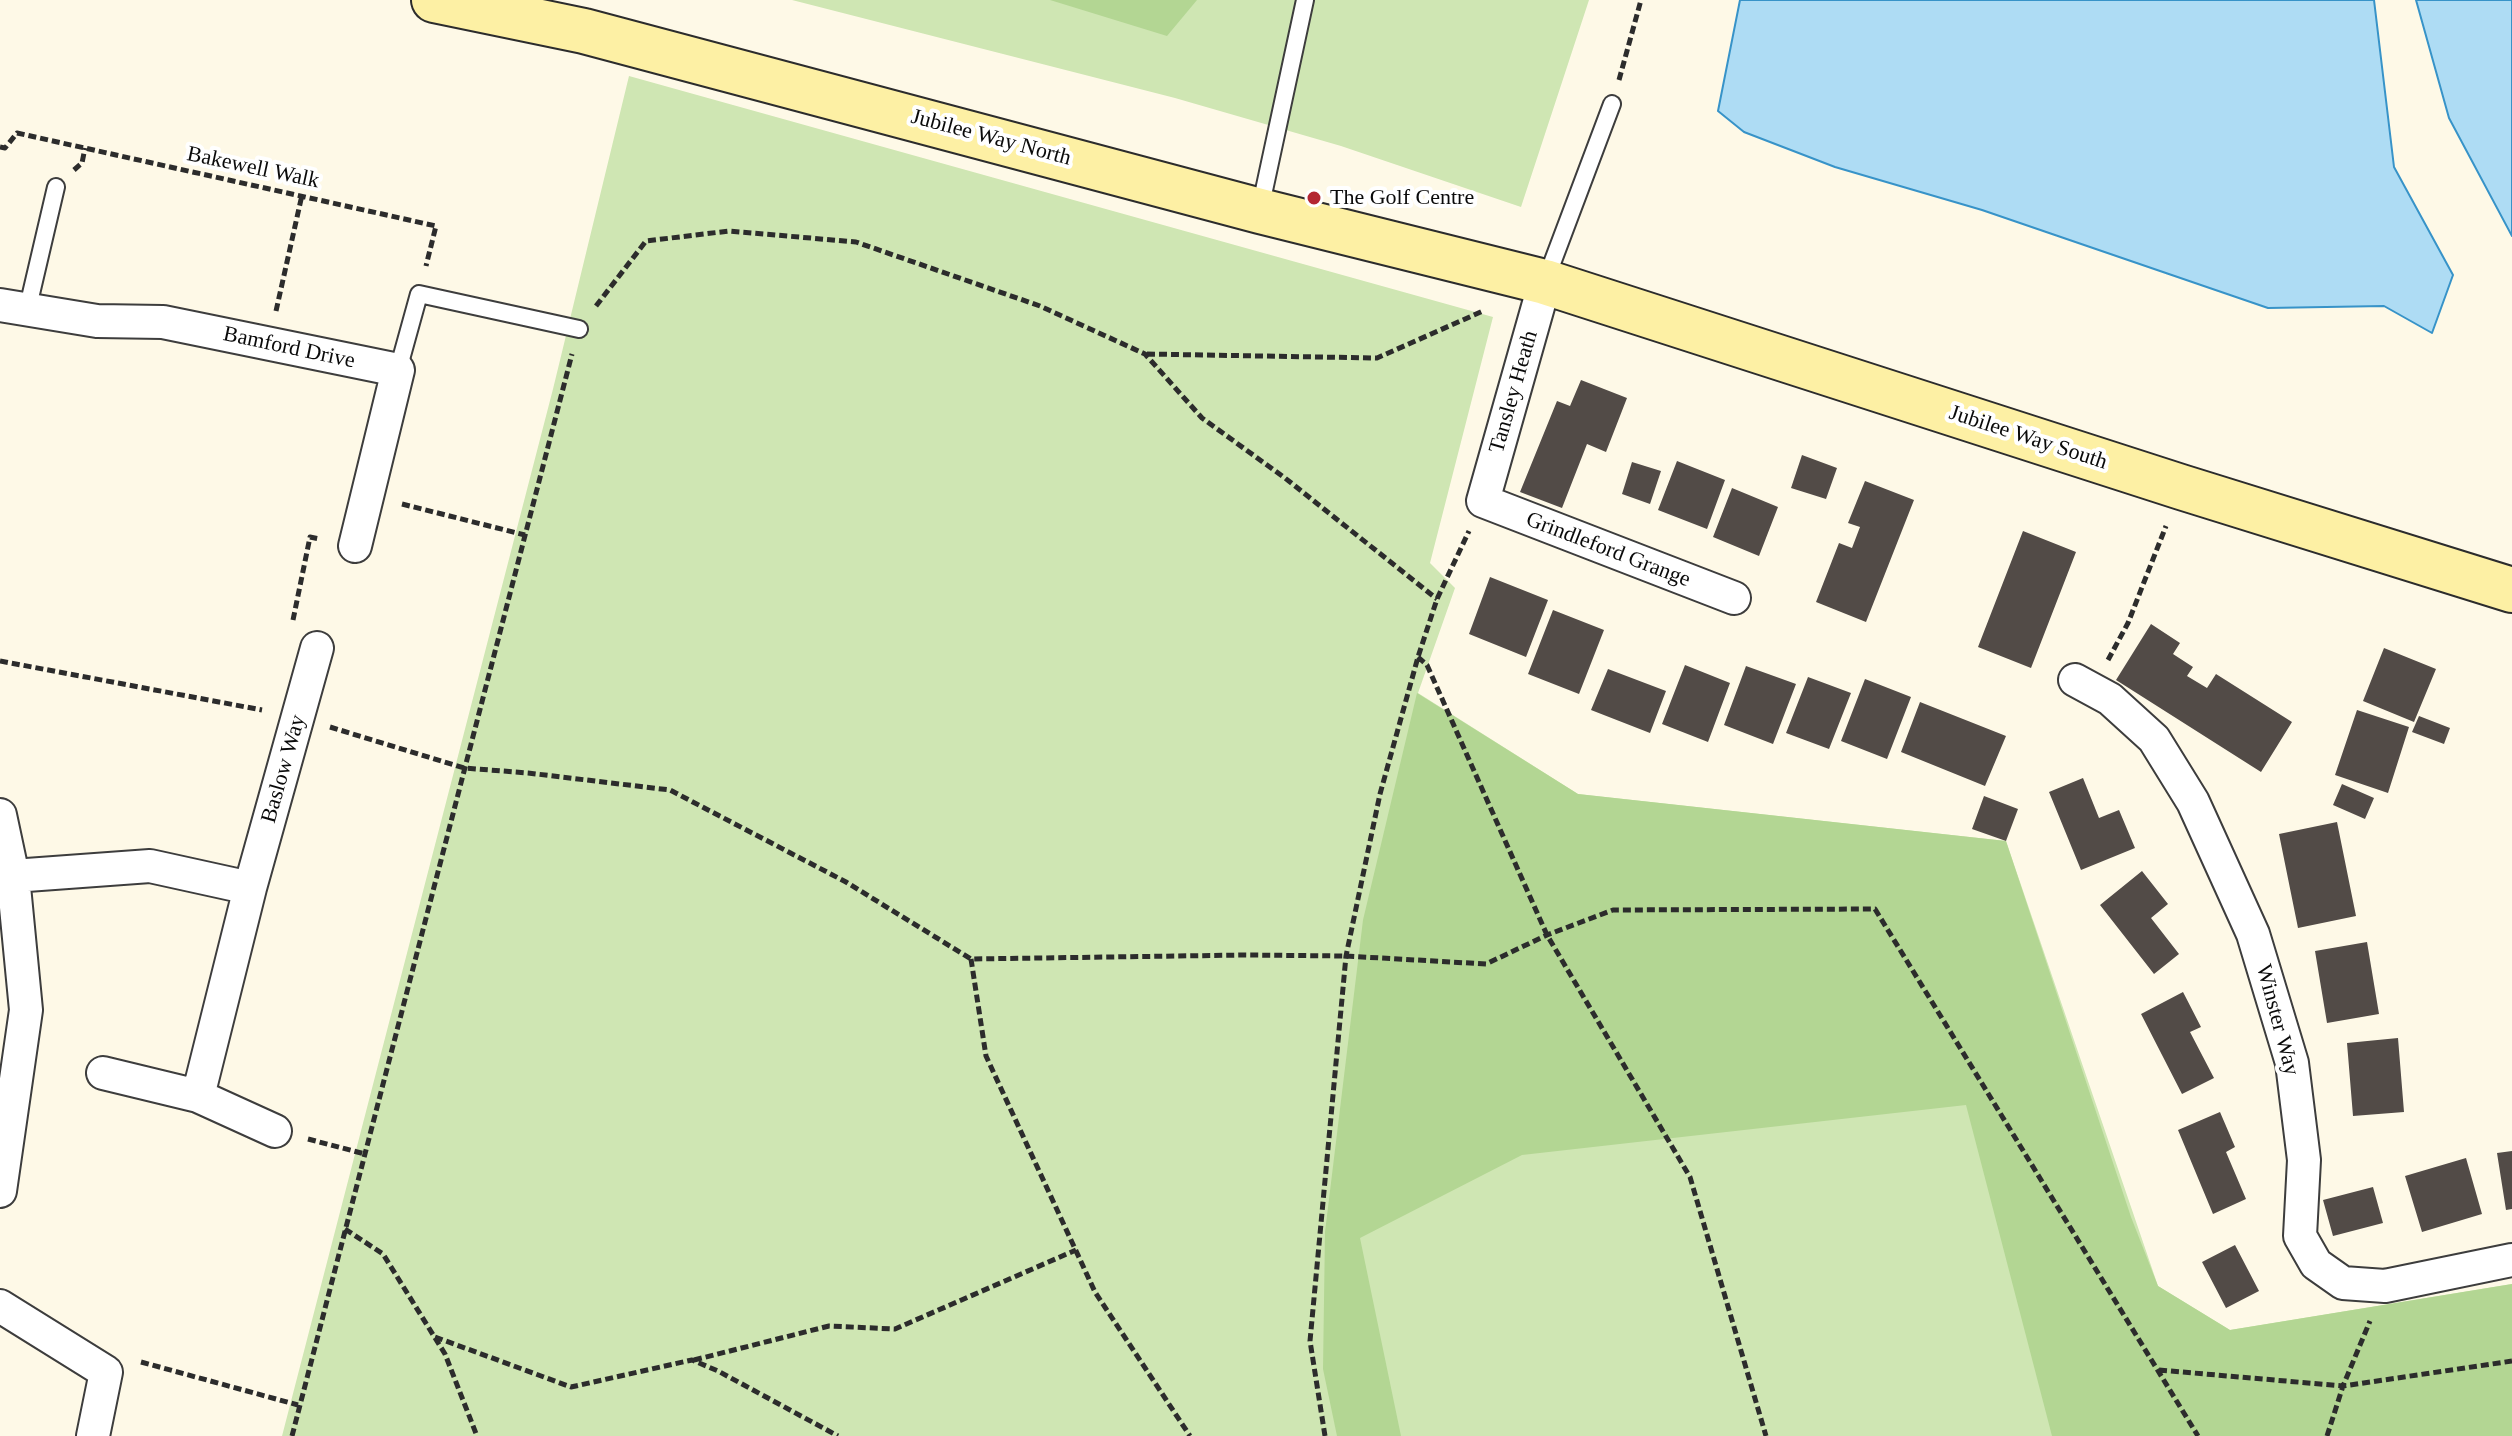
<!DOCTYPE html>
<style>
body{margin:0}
canvas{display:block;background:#fef9e7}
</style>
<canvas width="2512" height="1436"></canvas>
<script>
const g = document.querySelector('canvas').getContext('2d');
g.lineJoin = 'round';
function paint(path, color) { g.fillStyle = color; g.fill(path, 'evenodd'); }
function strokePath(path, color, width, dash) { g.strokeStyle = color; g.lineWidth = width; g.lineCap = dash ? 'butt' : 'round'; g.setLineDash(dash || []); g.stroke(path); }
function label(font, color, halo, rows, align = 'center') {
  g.font = font + ' "Times New Roman",serif'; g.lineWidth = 8; g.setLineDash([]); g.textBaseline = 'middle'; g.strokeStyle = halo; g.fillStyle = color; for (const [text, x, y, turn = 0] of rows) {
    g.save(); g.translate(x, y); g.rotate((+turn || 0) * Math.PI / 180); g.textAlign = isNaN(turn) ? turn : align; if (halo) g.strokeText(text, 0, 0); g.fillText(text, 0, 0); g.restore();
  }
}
const green = new Path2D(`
 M792 0H1589L1521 207 1341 146 1175 98Z
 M629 76 1493 317 1430 563 1455 588 1418 693 1578 794 2006 841 2158 1286 2230 1330 2512 1284V1436H282L553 389Z`);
const forest = new Path2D(`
 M1050 0H1197L1167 36Z
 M1417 693 1578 794 2006 841 2131 1217 2158 1286 2230 1330 2512 1284V1436H2052L1966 1105 1522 1155 1360 1238 1401 1436H1337L1323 1369 1325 1232 1363 920Z`);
const water = new Path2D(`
 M1740 0H2374L2394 167 2453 275 2432 333 2384 306 2268 308 1982 210 1835 167 1744 132 1718 111Z
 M2416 0H2512V236L2449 118Z`);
const building = new Path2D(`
 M1581 380 1627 398 1606 452 1587 444 1562 508 1520 492 1557 401 1570 406Z
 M1802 455 1837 468 1826 499 1791 488Z
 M1677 461 1725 480 1707 529 1658 510Z
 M1632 462 1661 471 1650 504 1622 494Z
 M1865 481 1914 500 1866 622 1816 602 1839 543 1852 548 1860 527 1848 523Z
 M1732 488 1778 507 1759 556 1713 537Z
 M2023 531 2076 552 2031 668 1978 647Z
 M1490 577 1548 600 1526 657 1469 634Z
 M1553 610 1604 630 1579 694 1528 674Z
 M2151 624 2180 643 2173 654 2193 667 2187 676 2207 688 2216 674 2292 722 2261 772 2116 680Z
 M2384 648 2436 669 2414 722 2363 701Z
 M1685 665 1730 683 1708 742 1662 724Z
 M1746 666 1796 684 1773 744 1724 725Z
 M1608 669 1666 691 1650 733 1591 710Z
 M1808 677 1851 693 1829 749 1786 733Z
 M1865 679 1911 697 1887 759 1841 741Z
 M1920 702 2006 736 1985 786 1901 752Z
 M2357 710 2409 727 2388 793 2335 775Z
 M2419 716 2450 728 2444 744 2412 732Z
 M2083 778 2099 818 2119 810 2135 848 2081 870 2049 792Z
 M2342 784 2374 798 2365 819 2333 805Z
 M1984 796 2018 809 2006 841 1972 829Z
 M2337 822 2356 916 2298 928 2279 834Z
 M2142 871 2168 904 2151 918 2179 954 2154 974 2100 905Z
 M2367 942 2379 1014 2327 1023 2315 951Z
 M2183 992 2201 1027 2190 1032 2214 1078 2182 1094 2141 1014Z
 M2398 1038 2404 1112 2353 1116 2347 1043Z
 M2220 1112 2235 1147 2226 1152 2246 1199 2213 1214 2178 1130Z
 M2512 1151V1209L2506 1210 2497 1153Z
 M2466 1158 2482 1214 2422 1232 2405 1176Z
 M2373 1187 2383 1223 2333 1236 2323 1200Z
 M2235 1245 2259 1291 2226 1308 2202 1262Z`);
const path = new Path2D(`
 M1619 80 1641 0
 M0 147 5 148 17 133 436 226 426 266
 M74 170 82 163 85 148
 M596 306 646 241 729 231 856 242 1040 306 1145 354 1202 418 1285 478 1437 599
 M276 311 302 195
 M1147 354 1377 358 1483 311
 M402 504 525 535
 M293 620 310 537 320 539
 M1418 657 1427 665 1547 935 1690 1177 1766 1436
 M2108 660 2128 623 2166 526
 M0 661 262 710
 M330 727 464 768 528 773 670 790 846 882 971 959 1246 955 1346 956 1486 964 1547 935 1613 910 1875 909 2198 1436
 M971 959 986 1056 1095 1292 1190 1436
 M308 1139 365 1154
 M345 1229 383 1254 445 1354 477 1436
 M435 1337 571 1387 692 1360 718 1371 838 1436
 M694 1360 829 1326 895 1329 1076 1250
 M141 1362 298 1405
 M2159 1370 2343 1386 2512 1361
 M292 1436 572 354
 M1325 1436 1310 1341 1346 956 1380 794 1418 657 1437 599 1469 531
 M2327 1436 2343 1386 2370 1321`);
const lane = new Path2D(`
 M1260 209 1305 0
 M1545 282 1612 104
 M27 311 56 187
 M398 370 419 294 579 329`);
const street = new Path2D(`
 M1545 282 1483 501 1734 598
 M0 305 97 321 163 322 398 370 355 546
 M2075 680 2110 699 2154 739 2193 802 2253 934 2292 1063 2304 1160 2300 1236 2316 1264 2343 1283 2385 1286 2512 1260
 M0 815 13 876 26 1010 0 1191
 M13 876 150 866 250 888 198 1096
 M250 888 317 648
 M103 1073 198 1096 275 1131
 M0 1306 106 1372 93 1436`);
const secondary = new Path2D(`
 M434 0 584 31 1260 211 1545 282 2181 487 2512 590`);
const markers = [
 [1314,198,8,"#b42732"]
];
const streetNames = [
 ["Jubilee Way North",991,138,15],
 ["Bakewell Walk",253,168,12],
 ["Bamford Drive",289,348,12],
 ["Tansley Heath",1514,392,-74],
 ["Jubilee Way South",2028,438,18],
 ["Grindleford Grange",1608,550,21],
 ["Baslow Way",284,769,-74],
 ["Winster Way",2277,1020,75]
];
const poiNames = [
 ["The Golf Centre",1330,198]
];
paint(green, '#cfe6b3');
paint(forest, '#b3d693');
paint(water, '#aedcf4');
strokePath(water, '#3793c8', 2);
paint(building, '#524b47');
strokePath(lane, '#3d3d3d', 20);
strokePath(street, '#3d3d3d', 36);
strokePath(secondary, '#2c2c2c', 48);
strokePath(path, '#2c2c2c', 5, [8, 4]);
strokePath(lane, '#fff', 16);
strokePath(street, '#fff', 32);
strokePath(secondary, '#fdf0a4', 44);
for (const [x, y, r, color] of markers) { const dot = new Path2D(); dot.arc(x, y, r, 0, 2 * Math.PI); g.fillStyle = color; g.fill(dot); strokePath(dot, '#fff', 3); }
label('22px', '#0a0a0a', '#fff', streetNames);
label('22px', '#0a0a0a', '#fff', poiNames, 'left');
</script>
